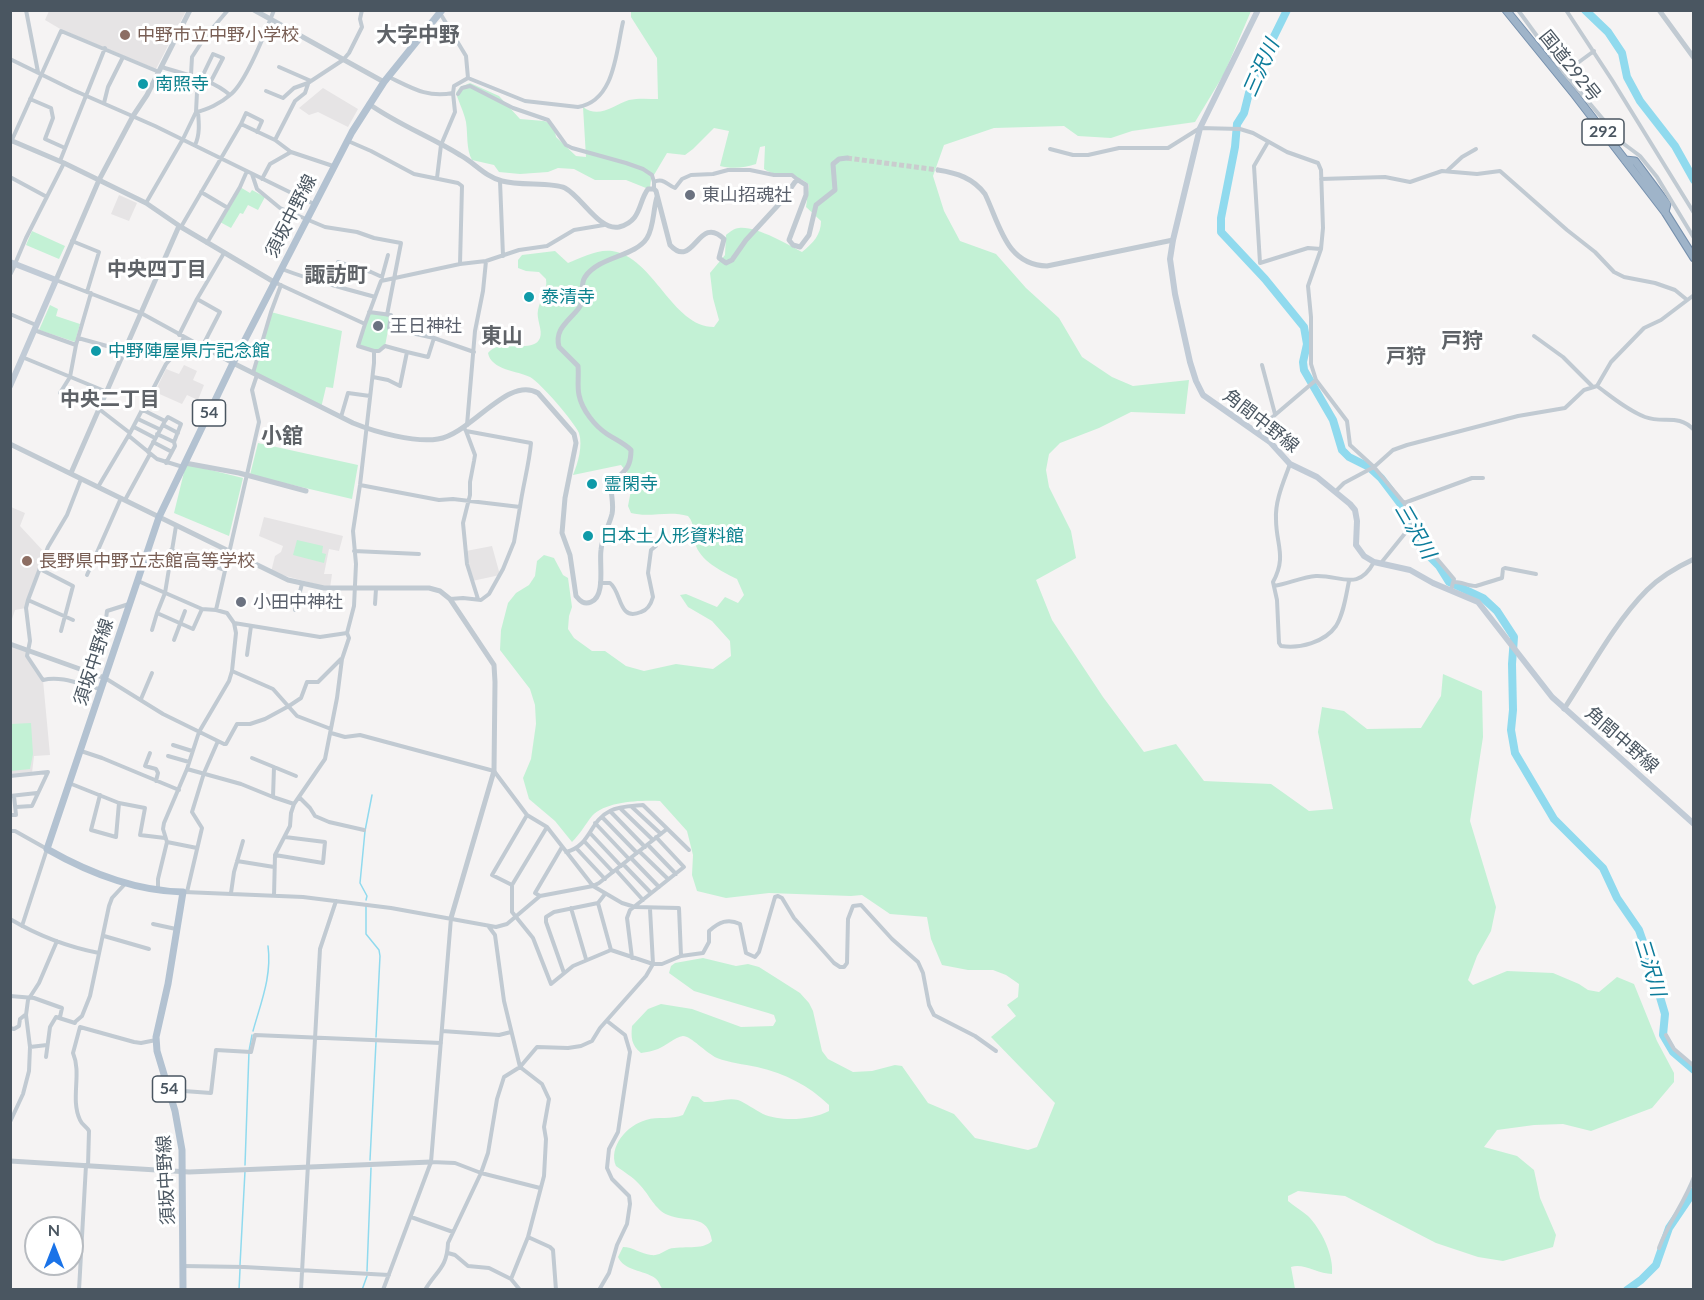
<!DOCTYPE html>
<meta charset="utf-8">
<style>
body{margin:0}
#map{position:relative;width:1704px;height:1300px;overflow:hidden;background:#f5f3f3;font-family:Lato,sans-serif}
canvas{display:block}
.frame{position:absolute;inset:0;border:12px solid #4a5661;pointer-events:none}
.north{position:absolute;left:24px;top:1216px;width:60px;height:60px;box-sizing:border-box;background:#fff;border:2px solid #b7bbc0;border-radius:50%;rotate:0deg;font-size:16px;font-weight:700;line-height:24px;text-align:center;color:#4a5661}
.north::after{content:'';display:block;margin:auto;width:21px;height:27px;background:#1a73e8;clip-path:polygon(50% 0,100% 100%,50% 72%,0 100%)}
</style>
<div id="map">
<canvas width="1704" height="1300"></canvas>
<div class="frame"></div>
<div class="north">N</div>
</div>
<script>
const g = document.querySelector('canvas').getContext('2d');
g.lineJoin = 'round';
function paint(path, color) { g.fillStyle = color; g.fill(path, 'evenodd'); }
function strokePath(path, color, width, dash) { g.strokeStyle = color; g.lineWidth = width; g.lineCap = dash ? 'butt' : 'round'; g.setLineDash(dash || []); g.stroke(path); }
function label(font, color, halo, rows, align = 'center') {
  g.font = font + ' Lato,"Noto Sans JP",sans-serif'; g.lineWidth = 6; g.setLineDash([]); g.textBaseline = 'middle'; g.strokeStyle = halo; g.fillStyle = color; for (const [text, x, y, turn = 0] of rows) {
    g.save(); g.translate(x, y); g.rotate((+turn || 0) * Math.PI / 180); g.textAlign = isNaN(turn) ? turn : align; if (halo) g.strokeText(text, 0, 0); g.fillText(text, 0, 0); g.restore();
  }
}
const education = new Path2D(`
 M49 11H186L156 69 62 30 45 20Z
 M323 88 358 109 348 127 318 112 309 115 299 108Z
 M119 195 137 203 129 221 111 214Z
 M184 365 197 371 193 380 204 385 198 400 187 395 182 404 155 392 166 369 179 374Z
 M11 507 25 513 20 526 46 554 26 608 15 610 11 622Z
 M264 517 343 536 339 551 329 549 324 574H332L330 588 271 572 275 556 281 552 283 546 259 536Z
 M492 546 500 575 472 581 466 551Z
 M10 644 27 650V656L43 680 50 755 34 756 32 773 10 776Z`);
const green = new Path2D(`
 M631 11H1251L1224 74 1195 122 1132 131 1111 138 1078 136 1064 126 994 128 944 145 933 176 944 211 960 241 996 254 1026 288 1059 318 1082 357 1112 377 1133 386 1189 380 1185 414 1131 412 1099 428 1060 443 1049 454 1046 470 1049 487 1071 531 1076 558 1036 580 1052 620 1103 697 1144 752 1176 744 1204 781 1271 784 1309 811 1333 809 1318 732 1322 707 1344 711 1367 729 1421 728 1441 696 1443 674 1482 691 1483 737 1470 821 1496 907 1491 931 1477 956 1468 980 1473 985 1507 971 1553 973 1579 984 1588 990 1599 992 1617 977 1634 984 1657 1041 1674 1073V1082L1652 1108 1591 1131 1563 1124 1534 1125 1497 1130 1484 1147 1517 1156 1534 1170 1540 1198 1556 1235 1553 1247 1503 1261 1478 1257 1436 1243 1345 1196 1298 1191 1288 1196V1201C1294 1206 1302 1211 1308 1216 1321 1229 1334 1255 1332 1274 1318 1274 1304 1263 1291 1267L1295 1289 663 1290C660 1286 659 1281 655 1278 644 1270 624 1271 618 1257L623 1247C633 1247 641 1254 651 1255 658 1256 663 1252 669 1249 682 1245 702 1251 712 1241 708 1213 687 1223 668 1215 655 1210 649 1194 639 1184 633 1177 624 1172 616 1166 608 1147 627 1125 646 1120 658 1116 671 1120 683 1115L692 1096 698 1097 704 1102C715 1103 727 1097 738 1100 746 1103 755 1110 763 1114 781 1122 812 1120 829 1111V1105C808 1085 786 1074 757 1067 743 1064 730 1063 717 1058 706 1053 691 1036 683 1036 675 1037 666 1046 658 1049 653 1051 647 1052 641 1053 631 1045 631 1037 632 1026L648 1009 661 1004 692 1009 741 1027 773 1026 776 1021 774 1015 768 1013 694 991 669 973 671 966 675 963 703 958 736 966 748 964 759 967 800 993 809 1003 813 1011 822 1051 828 1059 853 1072 872 1071 895 1065 902 1066 928 1103 954 1114 975 1138 1028 1150 1037 1147 1055 1103 991 1037 1016 1016 1007 1005 1018 997 1019 984 1006 975 993 970H968L942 965 931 939 927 917 890 914 862 895 851 896 769 893 726 898 697 891 692 875 693 855 687 831 660 801C641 800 606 801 592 816 585 825 580 834 572 842L555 821 529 799 523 778 531 759 536 724 535 705 530 689 500 650 501 630 508 603 516 593 529 585 535 576 537 561 544 555 554 558 563 575 568 578 572 607 569 616 568 629 574 638 592 651H605L626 666 644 671 676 664 713 669 731 656 730 641 712 621 688 607 680 595 686 594 717 607 725 597 738 603 744 595 737 579C721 571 700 561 695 543 691 533 696 525 688 516 668 510 650 518 631 513L628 506 633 480 621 465 573 475C578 463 583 446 579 433 575 423 541 383 530 377 518 371 491 370 488 353 500 337 533 355 540 338 543 330 536 319 538 310 540 299 548 290 546 279L539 272 526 271 518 268V260L522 255 555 251 568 263C580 258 598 249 612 251 654 257 672 327 714 327L719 320 713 298 710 273 725 255 726 235C730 232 734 228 739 228 756 226 787 244 802 252 813 243 821 235 821 221L806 207 809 185C798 172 778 179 764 169L765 146 760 147 756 164C745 168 731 169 720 166L729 131 714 128 693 149 685 155 667 153 651 180 650 187 646 188 626 180H595L574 169 558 168 548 172 520 174 499 172 494 165 472 160C466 149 468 135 466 122 464 112 459 103 456 93L460 87 470 83 499 96 520 119 544 121 554 125 556 137 576 156 586 157 583 107C599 119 614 105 629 100 638 98 649 99 658 99L657 58 631 17Z
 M240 187 250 193 252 190 265 197 258 210 248 205 243 214 240 213 231 228 220 222Z
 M32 231 65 246 59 259 26 245Z
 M50 305 58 309 56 316 80 324 75 342 39 330Z
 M271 312 342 331 333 388 326 387 321 408 253 373Z
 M369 312 391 315 385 346 379 351 358 346Z
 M258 443 358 465 352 499 250 475Z
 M186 464 243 478 229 536 174 513Z
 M297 540 323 546 322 553 326 554 324 563 293 555Z
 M31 723 33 754 30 769 11 771V724Z`);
const stream = new Path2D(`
 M366 900 367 896 360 883 365 831 372 795
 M366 906V934L379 950 380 956 376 1037
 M253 1031C261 1002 272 976 268 946
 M370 1160 376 1042
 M245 1165 249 1051 252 1035
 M240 1265 245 1171
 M367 1271 371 1168
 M239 1290 240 1269
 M362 1290 367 1276`);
const river = new Path2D(`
 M1287 10 1252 81 1244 113 1237 124 1235 147 1221 218V232L1265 279 1304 327 1307 344 1303 362 1304 370 1333 420 1342 450 1349 457 1369 467 1381 478 1406 511 1420 547 1439 566 1449 582 1483 598 1497 611 1514 637 1512 664 1513 710 1511 730 1515 753 1554 819 1603 868 1617 898 1639 930 1646 950 1665 1014 1663 1035 1673 1052 1694 1070
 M1585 10 1608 32 1622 53 1627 77 1640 101 1675 146 1694 180
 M1627 1290 1641 1280 1656 1265 1669 1228 1694 1191`);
const tertiaryTunnel = new Path2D(`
 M847 158 938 170`);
const minor = new Path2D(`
 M26 10 38 72
 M1518 10 1564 73 1624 144 1640 156 1657 177 1694 238
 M1566 10 1612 80 1694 213
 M10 59 73 90 155 126 314 204
 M162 67C185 75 211 78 230 95
 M279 67 311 81
 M1564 73 1594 51
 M389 77C412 88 427 98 453 93
 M468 78 525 101 578 107C615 101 616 51 623 22
 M201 79 213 54 223 58 210 83
 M266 91 283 98 294 88 308 83 343 60 349 53 362 27 360 19 362 10
 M458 94 462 88 470 86 513 108 548 120 566 145 572 148 626 163 643 169 652 175 654 182
 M30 99 51 108 53 118 45 139 65 148
 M104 103 108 87 123 57
 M196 112 197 92 191 75 192 57 205 37 228 10
 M241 124 246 113 262 121 257 132
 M275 140 295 101 305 93 308 84
 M348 141 371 151 414 174 458 183 462 186 460 264
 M11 142 61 31 159 72
 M1268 142 1254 166 1260 263 1308 248 1321 249
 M195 145C200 135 199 123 198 112
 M1050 149 1073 155H1088L1119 148H1168L1200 128 1240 129 1253 133 1287 152 1318 163 1321 170 1323 228 1321 249 1308 286 1311 317V364L1316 380 1347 421 1350 445 1374 467 1404 503 1415 521 1422 541 1454 579 1451 590
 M60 161 105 48
 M1448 170 1462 157 1476 149
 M252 174 257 189 280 208 325 227 357 232 374 238 401 243 387 315
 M10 177 47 197
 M437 178 441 145 455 112 453 93 454 86 468 78 466 56 440 13
 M262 179 270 164 291 152 333 166
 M1321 179 1385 177 1410 182 1442 171 1477 174 1500 171 1567 230 1595 252 1614 272 1624 277 1655 283 1675 290 1686 299
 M500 181 503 256
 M654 189V182C663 177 667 185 675 188L682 179 691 175 713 174 728 170H750L774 175H792L798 180
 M201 192 228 208
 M146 203 183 139 196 112C207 110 221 103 230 95 246 83 266 31 274 10
 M181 227 241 124 275 140 291 152
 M72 241 99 252 87 292
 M207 243 240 187 247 171
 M15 264 26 238 64 163
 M282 269C312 281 344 288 375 297
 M382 277 388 255
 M56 280 141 313 232 363
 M274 282 365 324 381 281 460 264 486 261 519 250 547 246 574 230 604 225
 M331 284 338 262 371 272 382 277
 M197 299 220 312 202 347
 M369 312 391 315 389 328 434 338
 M10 314 36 325
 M34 330 76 345
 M179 335 197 299 224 253
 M1534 336 1563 357 1592 386
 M78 338 125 351
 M374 351H379L385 346 407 352
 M22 357 107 392
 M1262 365 1275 414
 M253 373 271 312 281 285
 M373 377 388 380 400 386 407 352 428 357 434 338 474 352
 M1597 386 1611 362 1644 328 1661 320 1694 295
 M60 393 70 377 76 345 91 293
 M99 409 130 433
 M143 410 165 421 148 452
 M341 417 348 393 370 396
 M138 419 159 429
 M165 421 168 417 181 424 174 442 175 446 166 463
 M163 425 178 433
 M467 425 475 331 483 291 486 261
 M134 427 155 438
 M466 431 475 455 474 461 470 482V495L463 523 467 564 478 599
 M1255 432 1316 380
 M157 434 174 442
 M129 436 157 459 183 467
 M153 442 172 452
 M1290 464C1284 481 1275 500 1276 519 1276 545 1287 556 1273 582L1277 600 1279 643 1281 646C1300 649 1325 642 1336 626 1344 613 1346 595 1349 581
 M81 479 67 515 48 547 28 600 26 608 30 641 27 656 43 680C61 675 82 685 100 689
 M360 485 439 500 453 499 520 507C523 485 529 465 531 443L466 431 464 428
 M98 487 130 433 166 364 177 352 184 337
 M1335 492 1344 483 1374 467 1393 450 1407 445 1518 416 1565 408 1584 390 1597 386C1612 397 1627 410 1645 417 1664 424 1678 413 1694 430
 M125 500 150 454
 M1404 503 1472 478H1483
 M176 526 165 593 157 613 193 629 202 609
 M171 550 225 570
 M354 551 419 554
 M1381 563 1415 521
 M40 569 73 586 61 631
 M87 575 121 498
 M138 581 202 609 216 610 259 422 252 390 257 375
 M1455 582C1461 582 1469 586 1476 586 1480 585 1498 579 1502 578L1503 569 1505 568 1536 574
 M600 583H610C622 592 618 622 641 612 648 610 651 604 653 597L648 573 651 550 656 546
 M1274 586C1288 584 1302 577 1316 576 1341 575 1358 592 1374 562
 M450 599 463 598 481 600 489 594 503 569 514 542 520 507
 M28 600 73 620
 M375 604 376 589
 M295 610 302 584
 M234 623 320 637 347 633
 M152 630 157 613
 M174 640 185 611
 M247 655 251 626
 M84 670C99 653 105 633 107 611L129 604
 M232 671 273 689 297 716 331 729
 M105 678 163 714 224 744H226L237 724H250L265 719 289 706 301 698 307 682H318L341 659
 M141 699 152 673
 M331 733 345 737 360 735 494 771 527 815 547 827 593 886 622 903 635 907 679 908 681 956
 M173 745 192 751
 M81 751 102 758 179 790
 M150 753 145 766 156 769 158 773 156 781
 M168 756 189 762
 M252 758 296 776
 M274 767 273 797 294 804
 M187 769 241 784 273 797
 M10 776 48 772 32 806 16 807
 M69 783 119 803 145 808 140 835 165 838
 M100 795 91 830 116 837 119 803
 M10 796 37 793
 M300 798 310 808 315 816 329 822 364 830
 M632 807 661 834
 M621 809 653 840
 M610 811 645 847
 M10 815H16L14 796
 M527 815 492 875 512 885 547 827
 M602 817 637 853
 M595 823 629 859
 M10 831H15L47 849 22 926
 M590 833 621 866
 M584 841 613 872
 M167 842 197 848
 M648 845 676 874
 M577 849 605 879
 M639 851 668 879
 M566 852C591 846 589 821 610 811 619 806 633 806 643 805L689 850
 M275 855 323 863 325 842 285 837
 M631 858 659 887
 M237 861 274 867
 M623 864 651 893
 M616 870 643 900
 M512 885V912L533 938 551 984 573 966 611 950 653 964H662L681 956 703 953 709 942V931C719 922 728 918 740 924L746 953 755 957 759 952 775 897 778 896 782 898 794 918 834 963 840 967H844L847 963 848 919 853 906 861 905 892 939 918 962 923 973 929 1005 934 1015 975 1036 996 1051
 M158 890V879L167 842 163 829 164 823 187 769 199 732 229 681 232 671 236 633 234 623 227 613 216 610
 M184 892 303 897 391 908 496 927 507 924 540 896 593 886 599 883 667 829
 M187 892 202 828 192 812 204 773 218 741
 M231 893 234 872 243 841
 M274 896 275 855 290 826 291 813 294 804 325 759 337 698 342 659 349 638 347 633 354 606 356 564 353 531 360 485 374 363V351L358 346 365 324
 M540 896 535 893 562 847
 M598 903 611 950
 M571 908 586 959
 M10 919C37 935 68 947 99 953
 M153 924 176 929
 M489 927 495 935 504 1001 520 1067 542 1084 549 1099 544 1127 546 1139 544 1176 528 1237 511 1279
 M104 936 149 949
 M632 958 627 918 630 910 684 867 656 837
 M564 973 546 922V917L554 912 598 903 605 894
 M10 996 34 998 62 1008 60 1017
 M75 1022 82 1016 90 996 109 906 112 898 125 884
 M10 1028 14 1029 19 1026 20 1019 25 1015
 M442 1031 499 1035 511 1032
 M1666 1035 1674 1049 1694 1066
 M30 1047 47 1045
 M46 1057 50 1027 56 1017 75 1023
 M170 1090 211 1093 216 1050 251 1052 255 1035 441 1043
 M10 1122 23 1094 29 1071 30 1047 26 1015 28 1000 39 983 57 941
 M431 1162 455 1163 481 1173 540 1188
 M88 1166 89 1131C87 1127 82 1125 80 1120 70 1099 82 1074 73 1053L80 1027 134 1042 141 1043 156 1040
 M411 1217 453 1232
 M528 1237 550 1247 553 1250 556 1290
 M1659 1248C1668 1223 1685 1202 1694 1177
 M448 1253 455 1255 468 1266 489 1268 511 1279 520 1290
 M183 1266 244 1267 389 1275
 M79 1290 86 1165
 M301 1290 320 949 336 901
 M383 1290 431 1162 451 918
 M425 1290C437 1270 447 1268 448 1243L481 1173 488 1153 497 1099 504 1077 520 1067 537 1047 568 1048 581 1046 592 1041 600 1028 646 976 653 964 650 909
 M599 1290 609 1273 617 1245 627 1224 630 1204 629 1196 612 1179 607 1168 609 1149 618 1132 630 1052 625 1035 607 1021`);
const tertiary = new Path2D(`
 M254 10 384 82
 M1659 10 1694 58
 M369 104C399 125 429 136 460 155 475 163 484 176 502 181 520 186 552 182 565 188 582 197 599 231 619 227 642 221 638 202 648 189H654L656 191 670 245C694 271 698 213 724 239L719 258 726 263 732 260 746 240 781 202 795 182 798 180 806 185V195L789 240 793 245 800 247 809 235 816 205 835 190 833 164 839 159 847 158
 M10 140 64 163 146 203 181 227 274 282
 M938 170C957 173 973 178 985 194 1000 225 1006 265 1047 266L1173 240
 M10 274 15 264
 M56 280 99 180 133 116 147 95 190 10
 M233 363 353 423C375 432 415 443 438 439 471 434 508 375 538 393L574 434 576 443 565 498 562 533 570 555 576 596C580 601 584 605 591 602 606 596 599 564 601 550 602 537 609 526 612 514 614 505 611 495 611 486 621 471 631 472 631 450 624 443 616 440 607 434 595 426 582 410 579 395 577 386 579 376 578 366L559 347C554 329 569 321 579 308 585 300 579 286 585 277 599 256 635 257 647 238 654 227 653 210 657 197
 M10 444 288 580 324 588H429L440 591 450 599 494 665 495 682 494 771 451 918
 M185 463 239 473 306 491
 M71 473 179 226
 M10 644 105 678
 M1564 709C1589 671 1615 622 1647 590 1660 577 1677 567 1694 559
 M10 1161 189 1172 431 1162`);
const secondary = new Path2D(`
 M1258 10 1200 128 1173 240 1170 259 1175 294 1190 362 1196 381 1203 395 1270 442 1290 464 1317 477 1350 504 1355 510 1357 521 1356 545 1364 556 1374 562 1410 570 1433 583 1478 602 1552 697 1694 824
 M10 262 56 280 10 386`);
const primary = new Path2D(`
 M183 1290 182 1150 175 1111 157 1051 156 1037 168 984 183 892C135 891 89 873 47 849L159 517 233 363 352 132 384 82 442 10`);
const trunk = new Path2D(`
 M1506 10 1575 95 1665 212 1694 258
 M1625 160 1635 161 1667 204 1665 212`);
const markers = [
 [125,35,6,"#8d6e63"],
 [143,84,6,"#0f9aa8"],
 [690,195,6,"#6b7280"],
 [529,297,6,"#0f9aa8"],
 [378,326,6,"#6b7280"],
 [96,351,6,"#0f9aa8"],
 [592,484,6,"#0f9aa8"],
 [588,536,6,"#0f9aa8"],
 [27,561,6,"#8d6e63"],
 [241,602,6,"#6b7280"]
];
const shields = [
 [1603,132,42],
 [209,413,33],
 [169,1089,33]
];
const shieldNames = [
 ["292",1603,132],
 ["54",209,413],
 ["54",169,1089]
];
const educationNames = [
 ["中野市立中野小学校",137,35],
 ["長野県中野立志館高等学校",39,561]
];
const streetNames = [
 ["国道292号",1570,66,51],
 ["須坂中野線",291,216,-63],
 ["角間中野線",1261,421,38],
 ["須坂中野線",94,662,-72],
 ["角間中野線",1622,740,41],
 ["須坂中野線",166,1180,-93]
];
const cultureNames = [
 ["南照寺",155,84],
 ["泰清寺",541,297],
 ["中野陣屋県庁記念館",108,351],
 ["霊閑寺",604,484],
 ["日本土人形資料館",600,536]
];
const worshipNames = [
 ["東山招魂社",702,195],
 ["王日神社",390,326],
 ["小田中神社",253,602]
];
const waterNames = [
 ["三沢川",1261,68,-66],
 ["三沢川",1415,531,60],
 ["三沢川",1650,967,73]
];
const neighbourhoodNames = [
 ["中央四丁目",157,270],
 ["戸狩",1406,357],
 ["中央二丁目",110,400]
];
const quarterNames = [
 ["大字中野",418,35],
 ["諏訪町",336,275],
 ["東山",502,336],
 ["戸狩",1462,341],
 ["小舘",282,436]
];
paint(education, '#e6e4e5');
paint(green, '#c3f1d5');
strokePath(stream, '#90daee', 1.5);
strokePath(river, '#90daee', 8);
strokePath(tertiaryTunnel, '#caccce', 5, [5, 2.5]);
strokePath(trunk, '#7690ad', 9);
strokePath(minor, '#c1cad2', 4);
strokePath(tertiary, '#c1cad2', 5);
strokePath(secondary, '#c1cbd6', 6);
strokePath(primary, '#b3c2d1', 7);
strokePath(trunk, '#9fb4c9', 7);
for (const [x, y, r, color] of markers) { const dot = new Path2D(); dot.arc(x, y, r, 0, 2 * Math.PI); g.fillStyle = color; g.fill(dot); strokePath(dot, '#fff', 2); }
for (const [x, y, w] of shields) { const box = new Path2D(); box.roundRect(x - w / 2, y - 13, w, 26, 4.5); g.fillStyle = '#fff'; g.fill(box); strokePath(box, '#4a5661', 1.5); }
label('bold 16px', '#4a5661', null, shieldNames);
label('18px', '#785e54', '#fff', educationNames, 'left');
label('18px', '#4a5661', '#fff', streetNames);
label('18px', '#0d838f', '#fff', cultureNames, 'left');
label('18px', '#5b616d', '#fff', worshipNames, 'left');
label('italic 20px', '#0c7c9b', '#fff', waterNames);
label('bold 20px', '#5f6368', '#fff', neighbourhoodNames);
label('bold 21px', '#5f6368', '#fff', quarterNames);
</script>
